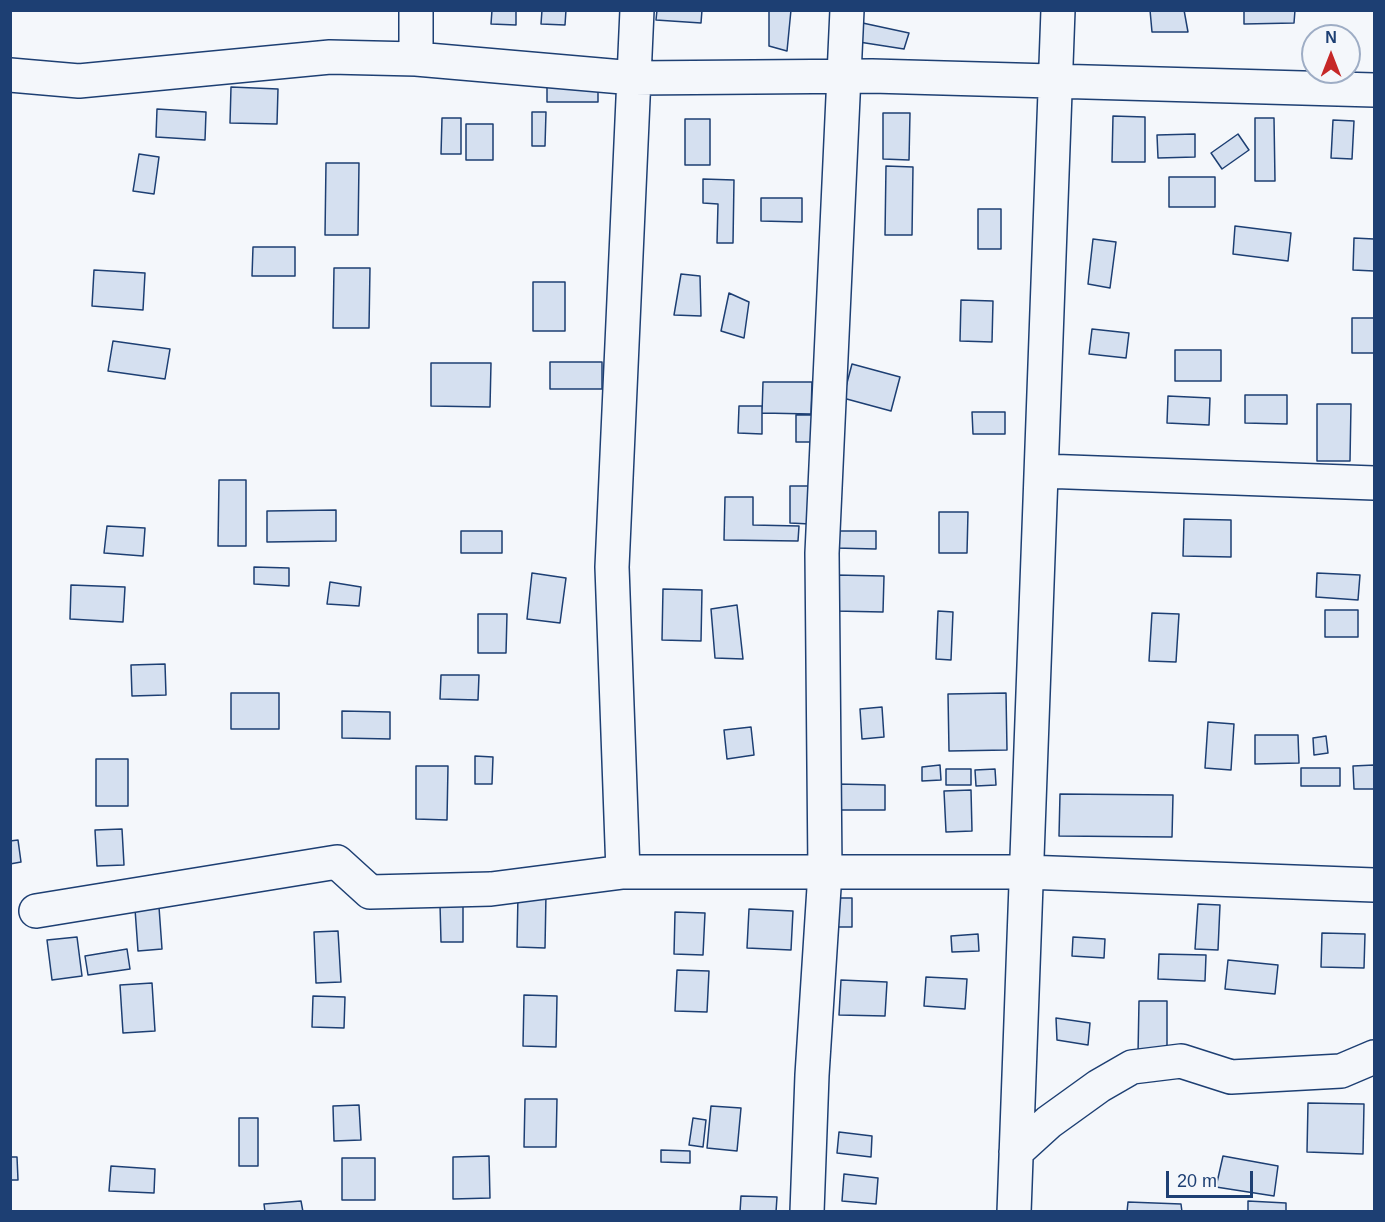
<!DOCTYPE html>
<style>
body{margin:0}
#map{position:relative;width:1385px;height:1222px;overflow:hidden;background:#f4f7fb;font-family:Arial,sans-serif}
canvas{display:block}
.frame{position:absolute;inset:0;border:12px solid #1d3f73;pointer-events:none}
.north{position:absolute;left:1301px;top:24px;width:60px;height:60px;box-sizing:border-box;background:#f4f7fb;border:2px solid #9eadc5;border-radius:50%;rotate:0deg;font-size:16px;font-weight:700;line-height:24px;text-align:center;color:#1d3f73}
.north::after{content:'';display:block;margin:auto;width:21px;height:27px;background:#c62828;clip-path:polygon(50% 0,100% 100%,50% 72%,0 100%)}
.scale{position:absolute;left:1166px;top:1171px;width:87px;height:27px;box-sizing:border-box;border:3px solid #1d3f73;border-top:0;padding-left:8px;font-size:18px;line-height:21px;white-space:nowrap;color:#1d3f73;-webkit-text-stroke:4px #f4f7fb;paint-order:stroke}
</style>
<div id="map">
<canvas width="1385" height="1222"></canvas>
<div class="frame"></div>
<div class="north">N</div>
<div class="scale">20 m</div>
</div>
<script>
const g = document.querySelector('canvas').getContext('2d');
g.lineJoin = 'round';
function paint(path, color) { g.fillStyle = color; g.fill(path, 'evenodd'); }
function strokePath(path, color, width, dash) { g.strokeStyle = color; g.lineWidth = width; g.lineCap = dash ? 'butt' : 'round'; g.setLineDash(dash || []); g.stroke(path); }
const building = new Path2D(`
 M492 10H516V25L491 24Z
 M542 10H566L565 25 541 24Z
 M657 10H702L701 23 656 20Z
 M769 10H791L787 51 769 46Z
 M1150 10H1184L1188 32H1152Z
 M1244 10H1295L1294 23 1244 24Z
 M858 22 909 33 904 49 859 42Z
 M547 80H598V102H547Z
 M231 87 278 89 277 124 230 123Z
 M157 109 206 112 205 140 156 137Z
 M532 112H546L545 146H532Z
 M883 113H910L909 160 883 159Z
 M1113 116 1145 117V162H1112Z
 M442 118H461V154H441Z
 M1255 118H1274L1275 181H1255Z
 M685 119H710V165H685Z
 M1333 120 1354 121 1352 159 1331 158Z
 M466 124H493V160H466Z
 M1195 134V157L1158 158 1157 135Z
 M1238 134 1249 150 1222 169 1211 153Z
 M139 154 159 157 154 194 133 191Z
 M326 163H359L358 235H325Z
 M886 166 913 167 912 235H885Z
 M1169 177H1215V207H1169Z
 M703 179 734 180 733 243H717L718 204 703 203Z
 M761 198H802V222L761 221Z
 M978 209H1001V249H978Z
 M1235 226 1291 233 1288 261 1233 254Z
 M1354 238 1374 239V271L1353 270Z
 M1093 239 1116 242 1110 288 1088 284Z
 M253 247H295V276H252Z
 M334 268H370L369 328H333Z
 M94 270 145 273 143 310 92 306Z
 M681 274 700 276 701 316 674 315Z
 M533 282H565V331H533Z
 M729 293 749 302 744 338 721 331Z
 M961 300 993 301 992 342 960 341Z
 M1352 318H1374V353H1352Z
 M1092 329 1129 333 1126 358 1089 354Z
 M113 341 170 349 165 379 108 371Z
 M1175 350H1221V381H1175Z
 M550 362H602V389H550Z
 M431 363H491L490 407 431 406Z
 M852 364 900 377 891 411 843 398Z
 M763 382H812L811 414 762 413Z
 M1245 395H1287V424L1245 423Z
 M1168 396 1210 398 1209 425 1167 423Z
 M1317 404H1351L1350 461H1317Z
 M739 406H762V434L738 433Z
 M972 412H1005V434H973Z
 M796 415H815V442H796Z
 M219 480H246V546H218Z
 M790 486H810V524L790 523Z
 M725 497H753V525L799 526 798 541 724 540Z
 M336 510V541L267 542V511Z
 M939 512H968L967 553H939Z
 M1184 519 1231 520V557L1183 556Z
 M107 526 145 528 143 556 104 553Z
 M461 531H502V553H461Z
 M836 531H876V549L835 548Z
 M254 567 289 568V586L254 584Z
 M532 573 566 578 560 623 527 619Z
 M1317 573 1360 575 1358 600 1316 597Z
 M835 575 884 576 883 612 834 611Z
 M330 582 361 587 359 606 327 604Z
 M71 585 125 587 123 622 70 619Z
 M663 589 702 590 701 641 662 640Z
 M737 605 743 659 715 658 711 609Z
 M1325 610H1358V637H1325Z
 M938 611 953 612 951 660 936 659Z
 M1152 613 1179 614 1176 662 1149 661Z
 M478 614H507L506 653H478Z
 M165 664 166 695 132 696 131 665Z
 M441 675H479L478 700 440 699Z
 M231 693H279V729H231Z
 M1006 693 1007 750 949 751 948 694Z
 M882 707 884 737 862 739 860 709Z
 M342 711 390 712V739L342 738Z
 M1208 722 1234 724 1231 770 1205 768Z
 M751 727 754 755 727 759 724 730Z
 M1255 735H1298L1299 763 1255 764Z
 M1326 736 1328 753 1314 755 1313 738Z
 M475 756 493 757 492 784H475Z
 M96 759H128V806H96Z
 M940 765 941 780 922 781V767Z
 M1374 765V789H1354L1353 766Z
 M416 766H448L447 820 416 819Z
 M1301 768H1340V786H1301Z
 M946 769H971V785H946Z
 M995 769 996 785 976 786 975 770Z
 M836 784 885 785V810H836Z
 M971 790 972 831 946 832 944 791Z
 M1060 794 1173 795 1172 837 1059 836Z
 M122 829 124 865 97 866 95 830Z
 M18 840 21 862 10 864V841Z
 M518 894H546L545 948 517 947Z
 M825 898H852V927H825Z
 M440 904H463V942H441Z
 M1198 904 1220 905 1218 950 1195 949Z
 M159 907 162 949 138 951 135 909Z
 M749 909 793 911 791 950 747 948Z
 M675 912 705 913 703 955 674 954Z
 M338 931 341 982 316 983 314 932Z
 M1322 933 1365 934 1364 968 1321 967Z
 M978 934 979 951 952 952 951 936Z
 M77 937 82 976 52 980 47 940Z
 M1073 937 1105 939 1104 958 1072 956Z
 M127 949 130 969 88 975 85 956Z
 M1159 954 1206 955 1205 981 1158 979Z
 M1228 960 1278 965 1275 994 1225 989Z
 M677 970 709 971 707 1012 675 1011Z
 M926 977 967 979 965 1009 924 1006Z
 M841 980 887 982 885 1016 839 1015Z
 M152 983 155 1031 123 1033 120 985Z
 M524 995 557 996 556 1047 523 1046Z
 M313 996 345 997 344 1028 312 1027Z
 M1139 1001H1167V1054H1138Z
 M1056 1018 1090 1023 1088 1045 1057 1040Z
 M525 1099H557L556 1147H524Z
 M1308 1103 1364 1104 1363 1154 1307 1152Z
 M359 1105 361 1140 334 1141 333 1106Z
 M711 1106 741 1108 737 1151 707 1148Z
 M239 1118H258V1166H239Z
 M693 1118 706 1120 703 1147 689 1145Z
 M839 1132 872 1136 871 1157 837 1153Z
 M661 1150 690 1151V1163L661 1162Z
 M489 1156 490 1198 453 1199V1157Z
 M1223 1156 1278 1166 1274 1196 1216 1187Z
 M10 1157H17L18 1180H10Z
 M342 1158H375V1200H342Z
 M111 1166 155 1169 154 1193 109 1191Z
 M844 1174 878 1178 876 1204 842 1201Z
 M741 1196 777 1197 776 1212H740Z
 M301 1201 303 1212H265L264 1204Z
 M1248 1201 1286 1203V1212H1248Z
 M1128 1202 1181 1204 1182 1212H1127Z`);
const minor = new Path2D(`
 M416 10V59
 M10 75 79 81 330 57 416 59 634 78 872 76 1374 90
 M1042 471 1374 483
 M623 872 612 567 637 10
 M36 911 337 862 370 892 491 889 623 872H1025L1374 885
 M1016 1152 1049 1122 1099 1086 1132 1067 1181 1061 1231 1077 1341 1071 1374 1057
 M807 1212 812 1075 825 872 822 553 847 10
 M1014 1212 1058 10`);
paint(building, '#d5e0f0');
strokePath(building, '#1d3f73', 1.5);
strokePath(minor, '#1d3f73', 36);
strokePath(minor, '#f4f7fb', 33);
</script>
